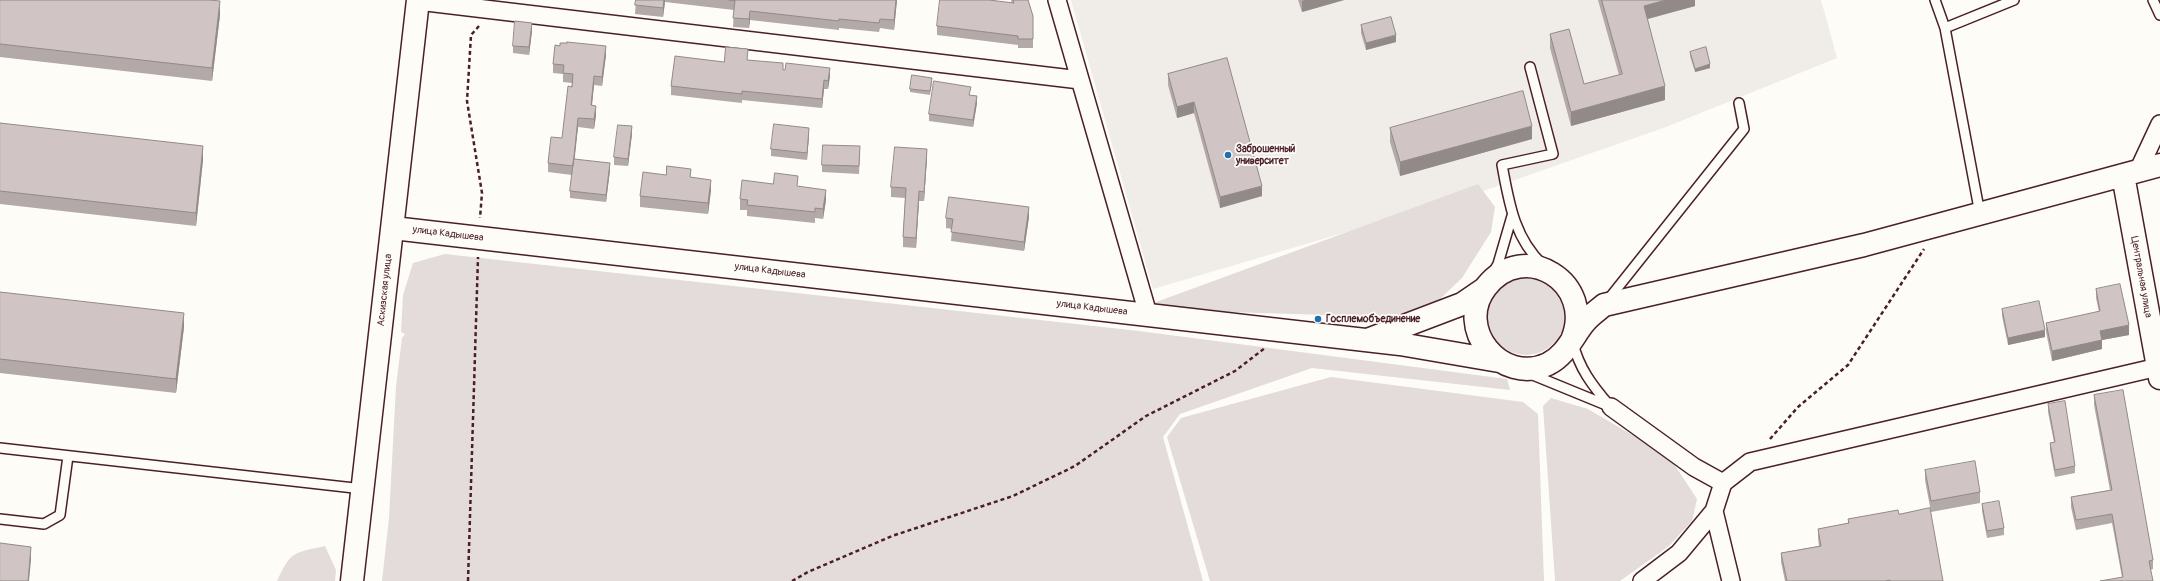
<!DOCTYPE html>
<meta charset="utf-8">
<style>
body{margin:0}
canvas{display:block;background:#fdfcf7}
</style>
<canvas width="2160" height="581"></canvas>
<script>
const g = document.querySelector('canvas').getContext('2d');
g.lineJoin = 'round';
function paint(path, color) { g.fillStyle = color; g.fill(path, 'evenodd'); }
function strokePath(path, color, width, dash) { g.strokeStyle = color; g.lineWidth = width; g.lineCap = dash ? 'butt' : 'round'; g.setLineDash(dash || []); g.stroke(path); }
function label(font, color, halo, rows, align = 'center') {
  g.font = font + ' Pangolin,sans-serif'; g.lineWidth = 3.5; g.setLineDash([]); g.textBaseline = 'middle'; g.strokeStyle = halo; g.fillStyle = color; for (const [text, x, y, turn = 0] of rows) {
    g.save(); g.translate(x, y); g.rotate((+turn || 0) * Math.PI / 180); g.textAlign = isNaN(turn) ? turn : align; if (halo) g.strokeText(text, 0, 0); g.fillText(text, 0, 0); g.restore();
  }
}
const built = new Path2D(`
 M1071 0H1821L1837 58 1666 127 1469 196 1153 289Z`);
const green = new Path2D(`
 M1478 184 1495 207 1491 232 1462 278 1440 299 1393 317 1161 310 1148 305Z
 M445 254 1139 331 1507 379 1510 390 1312 368 1180 414 1163 437 1203 581H382L389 518 396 386 402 338 405 334 401 332 403 295 413 263Z
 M1487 316a39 39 0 1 1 78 0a39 39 0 1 1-78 0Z
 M1331 377 1523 402 1538 414 1544 581H1210L1167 437 1181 418Z
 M1551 398 1588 409 1634 436 1674 464 1697 499 1692 521 1669 546 1620 581H1555L1543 406Z
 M325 546 336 570 335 581H277C291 551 293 553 325 546Z`);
const path = new Path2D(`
 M479 26 471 35 467 101 482 193 480 218
 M1770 439 1798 407 1848 365 1924 249
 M468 581 478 257
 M792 581 808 572 892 536 1013 496 1075 466 1146 416 1235 371 1265 348`);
const lane = new Path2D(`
 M1935 0 1945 28 1980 214
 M2153 0 2160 15
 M1945 28 2014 0
 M1530 67 1553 154 1502 165C1509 202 1514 238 1543 265
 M1493 273 1498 264 1512 216
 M1607 301 1744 129 1739 103
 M1573 343C1579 368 1592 385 1609 405
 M1528 373 1611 407
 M0 448 363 489
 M0 519 44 524 60 515 68 456`);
const street = new Path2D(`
 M1057 0 1148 314
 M418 1 1080 80
 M2138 171 2160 124
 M1611 407 1694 467 1723 483 1750 462 2158 367
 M1723 483 1714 511 1731 581
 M1642 581 1679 553 1714 511`);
const secondary = new Path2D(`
 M2123 175 2160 378
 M393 228 1400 344 1499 361
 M1370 339 1462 304 1484 289
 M1572 340C1596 283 1524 238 1486 287 1454 328 1501 386 1548 364 1566 355 1572 338 1584 323 1589 316 1597 311 1604 305L1864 245 2160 165`);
const primary = new Path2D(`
 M352 581 418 0`);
const wall = new Path2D(`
 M0 0 220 15 212 81 0 57Z
 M636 0H897L894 30 880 28 879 32 839 28V30L750 20 749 28 733 27 734 10 665 2 663 17 635 14Z
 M1011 0H1028L1033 16V48H1018V45L937 35V26L1012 3Z
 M1298 0H1344L1302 12Z
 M1598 0H1695V6L1647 19 1665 100 1571 126 1550 48V34L1584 84 1619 75Z
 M1361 25 1396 42 1366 50 1361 33Z
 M532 31 529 55 513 53V46Z
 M1690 52 1710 68 1695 72 1690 56Z
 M606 55 602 86 594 85 592 105 596 115 594 129 578 127 574 159 610 170 606 202 570 198V191L572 175 548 172V163L562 138 572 83 563 82V74L553 73V64Z
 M1227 58 1262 196 1220 208 1194 113 1177 118 1168 85V74Z
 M748 60 783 70 830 76 828 89H824L822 108 742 100V103L671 95V86L724 62Z
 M932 82 930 95 910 92V89Z
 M970 95 977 103 973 127 929 121V114Z
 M0 123 203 160 196 226 0 204Z
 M1390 128 1532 139 1400 176 1390 142Z
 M632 134 628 166 614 165V157Z
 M809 135 807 160 771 156V149Z
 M860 154 859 174 822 172V165Z
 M927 158 924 201H919L916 248 903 247V237L905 198 891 197V187Z
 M691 177 711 190 708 214 640 207V196Z
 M798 187 826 200 823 219 815 218V223L747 216V210H740V199Z
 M1029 217 1024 251 951 241 952 229 946 228V218Z
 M2096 289 2129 335 2102 340V349L2052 361 2046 332V323L2099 312 2096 298Z
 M0 292 184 327 176 393 0 373Z
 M2002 309 2045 337 2008 345 2002 316Z
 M2094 395 2153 560V569L2122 577 2112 523 2076 530 2071 507V497L2110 490 2094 405Z
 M2048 404 2075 466V473L2055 477 2050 450V443L2054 442 2048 412Z
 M1925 470 1980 492V503L1931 512 1925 480Z
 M1982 504 2004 528V535L1987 538 1982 511Z
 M1899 514 1943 581H1785L1781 562V553L1819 546 1818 538V529L1848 523V519Z`);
const shadedWall = new Path2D(`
 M664 0H665V2L663 17V8Z
 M896 0H897L894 30V20Z
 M1305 0H1344L1302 12V1Z
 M1666 0H1695V6L1644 20V6Z
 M220 1V15L212 81V68Z
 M750 11V20L749 28V19Z
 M532 23V31L529 55V47Z
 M1396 35V42L1366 50V43Z
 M606 46V55L602 86V77Z
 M1710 64V68L1695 72V69Z
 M830 68V76L828 89V81Z
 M594 76V85L591 114V105Z
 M824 80V89L822 108V99Z
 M1665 86V100L1571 126V112Z
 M977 96V103L973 127V120Z
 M1194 102V113L1177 118V107Z
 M596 106V115L594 129V119Z
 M578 118V127L573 175V166Z
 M632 126V134L628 166V159Z
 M1532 126V139L1400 176V162Z
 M809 128V135L807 160V153Z
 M203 146V160L196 226V213Z
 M927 149V158L924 201V192Z
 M610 163V170L606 202V195Z
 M711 180V190L708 214V203Z
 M1262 186V196L1220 208V197Z
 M826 190V200L823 219V209Z
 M919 191V201L916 248V238Z
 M1029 207V217L1024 251V242Z
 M184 313V327L176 393V379Z
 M2129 325V335L2102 340V349L2052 361V351L2100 331Z
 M2045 330V337L2008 345V338Z
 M31 547V560L29 581H28Z`);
const building = new Path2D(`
 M0 0H209L220 1 212 68 0 44Z
 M636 0H664L663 8 635 5Z
 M729 0H896L894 20 880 19 879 23 839 19V21L750 11 749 19 733 18 735 1Z
 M940 0H989L1014 3 1013 0H1028L1033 16V39H1018V36L937 26Z
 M1602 0H1666L1644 6 1665 86 1571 112 1550 34 1569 29 1584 84 1622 74Z
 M1391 17 1396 35 1366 43 1361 25Z
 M515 21 532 23 529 47 513 46Z
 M567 42 606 46 602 77 594 76 591 105 596 106 594 119 578 118 573 166 548 163 551 137 562 138 568 86 572 87 573 74 563 73 564 65 553 64 555 45 560 46V43H567Z
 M726 47 748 49 747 60 783 63V70H785L786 63 830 68 828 81 824 80 822 99 742 91V94L671 86 675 56 724 62Z
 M1706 47 1710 64 1695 69 1690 52Z
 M1227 58 1262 186 1220 197 1194 102 1177 107 1168 74Z
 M912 75 932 78 930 91 910 89Z
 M934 81 971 87 969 95 977 96 973 120 929 114Z
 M1523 91 1532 126 1400 162 1390 128Z
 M0 123 203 146 196 213 0 191Z
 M774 124 809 128 807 153 771 149Z
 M618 125 632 126 628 159 614 157Z
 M823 145 860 146 859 166 822 165Z
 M895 147 927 149 924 192 919 191 916 238 903 237 906 188 891 187Z
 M574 159 610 163 606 195 570 191Z
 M667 166 691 169 690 177 711 180 708 203 640 196 643 172 666 175Z
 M775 173 798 176 797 186 826 190 823 209 815 208V212L747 205 748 200 740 199 742 180 773 184Z
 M949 197 1029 207 1024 242 951 232 953 219 946 218Z
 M2120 284 2129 325 2100 331 2102 340 2052 351 2046 323 2100 311 2096 289Z
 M0 292 184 313 176 379 0 359Z
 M2039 301 2045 330 2008 338 2002 309Z
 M2123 390 2153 560 2149 561 2153 581H2100L2123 577 2112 514 2076 520 2071 497 2112 490 2094 395Z
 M2065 401 2075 466 2055 470 2050 443 2055 442 2048 404Z
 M1975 461 1980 492 1931 501 1925 470Z
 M1999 501 2004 528 1987 531 1982 504Z
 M1930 508 1943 581H1890V580L1885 581H1787L1781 553 1821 546 1818 529 1849 523 1848 519 1898 510 1899 514Z
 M0 543 31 547 28 581H0Z`);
const markers = [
 [1228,155,4,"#1f6fb2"],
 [1318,319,4,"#1f6fb2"]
];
const poiNames = [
 ["Заброшенный",1236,149],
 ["университет",1236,161],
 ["Госплемобъединение",1326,319]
];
const streetNames = [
 ["улица Кадышева",448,234,7],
 ["улица Кадышева",770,271,7],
 ["Центральная улица",2141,277,80],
 ["Аскизская улица",385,290,-84],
 ["улица Кадышева",1092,308,7]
];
paint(built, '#f0ece8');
paint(green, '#e3dcda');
strokePath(lane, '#4a1f2b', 12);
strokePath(street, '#4a1f2b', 20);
strokePath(secondary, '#4a1f2b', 25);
strokePath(primary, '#4a1f2b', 25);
strokePath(path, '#4a1f2b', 2.5, [4, 3]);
strokePath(lane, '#fdfcf7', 9);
strokePath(street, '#fdfcf7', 17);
strokePath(secondary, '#fdfcf7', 22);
strokePath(primary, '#fdfcf7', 22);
paint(wall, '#b3a9a9');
paint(shadedWall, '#928a89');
paint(building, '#d0c5c4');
strokePath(building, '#928a89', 1);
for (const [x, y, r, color] of markers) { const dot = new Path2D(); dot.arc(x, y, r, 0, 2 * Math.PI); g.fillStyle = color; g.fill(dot); strokePath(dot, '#fdfcf7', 1.5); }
label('bold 10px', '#4a1f2b', '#fdfcf7', poiNames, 'left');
label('10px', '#4a1f2b', '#fdfcf7', streetNames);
</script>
